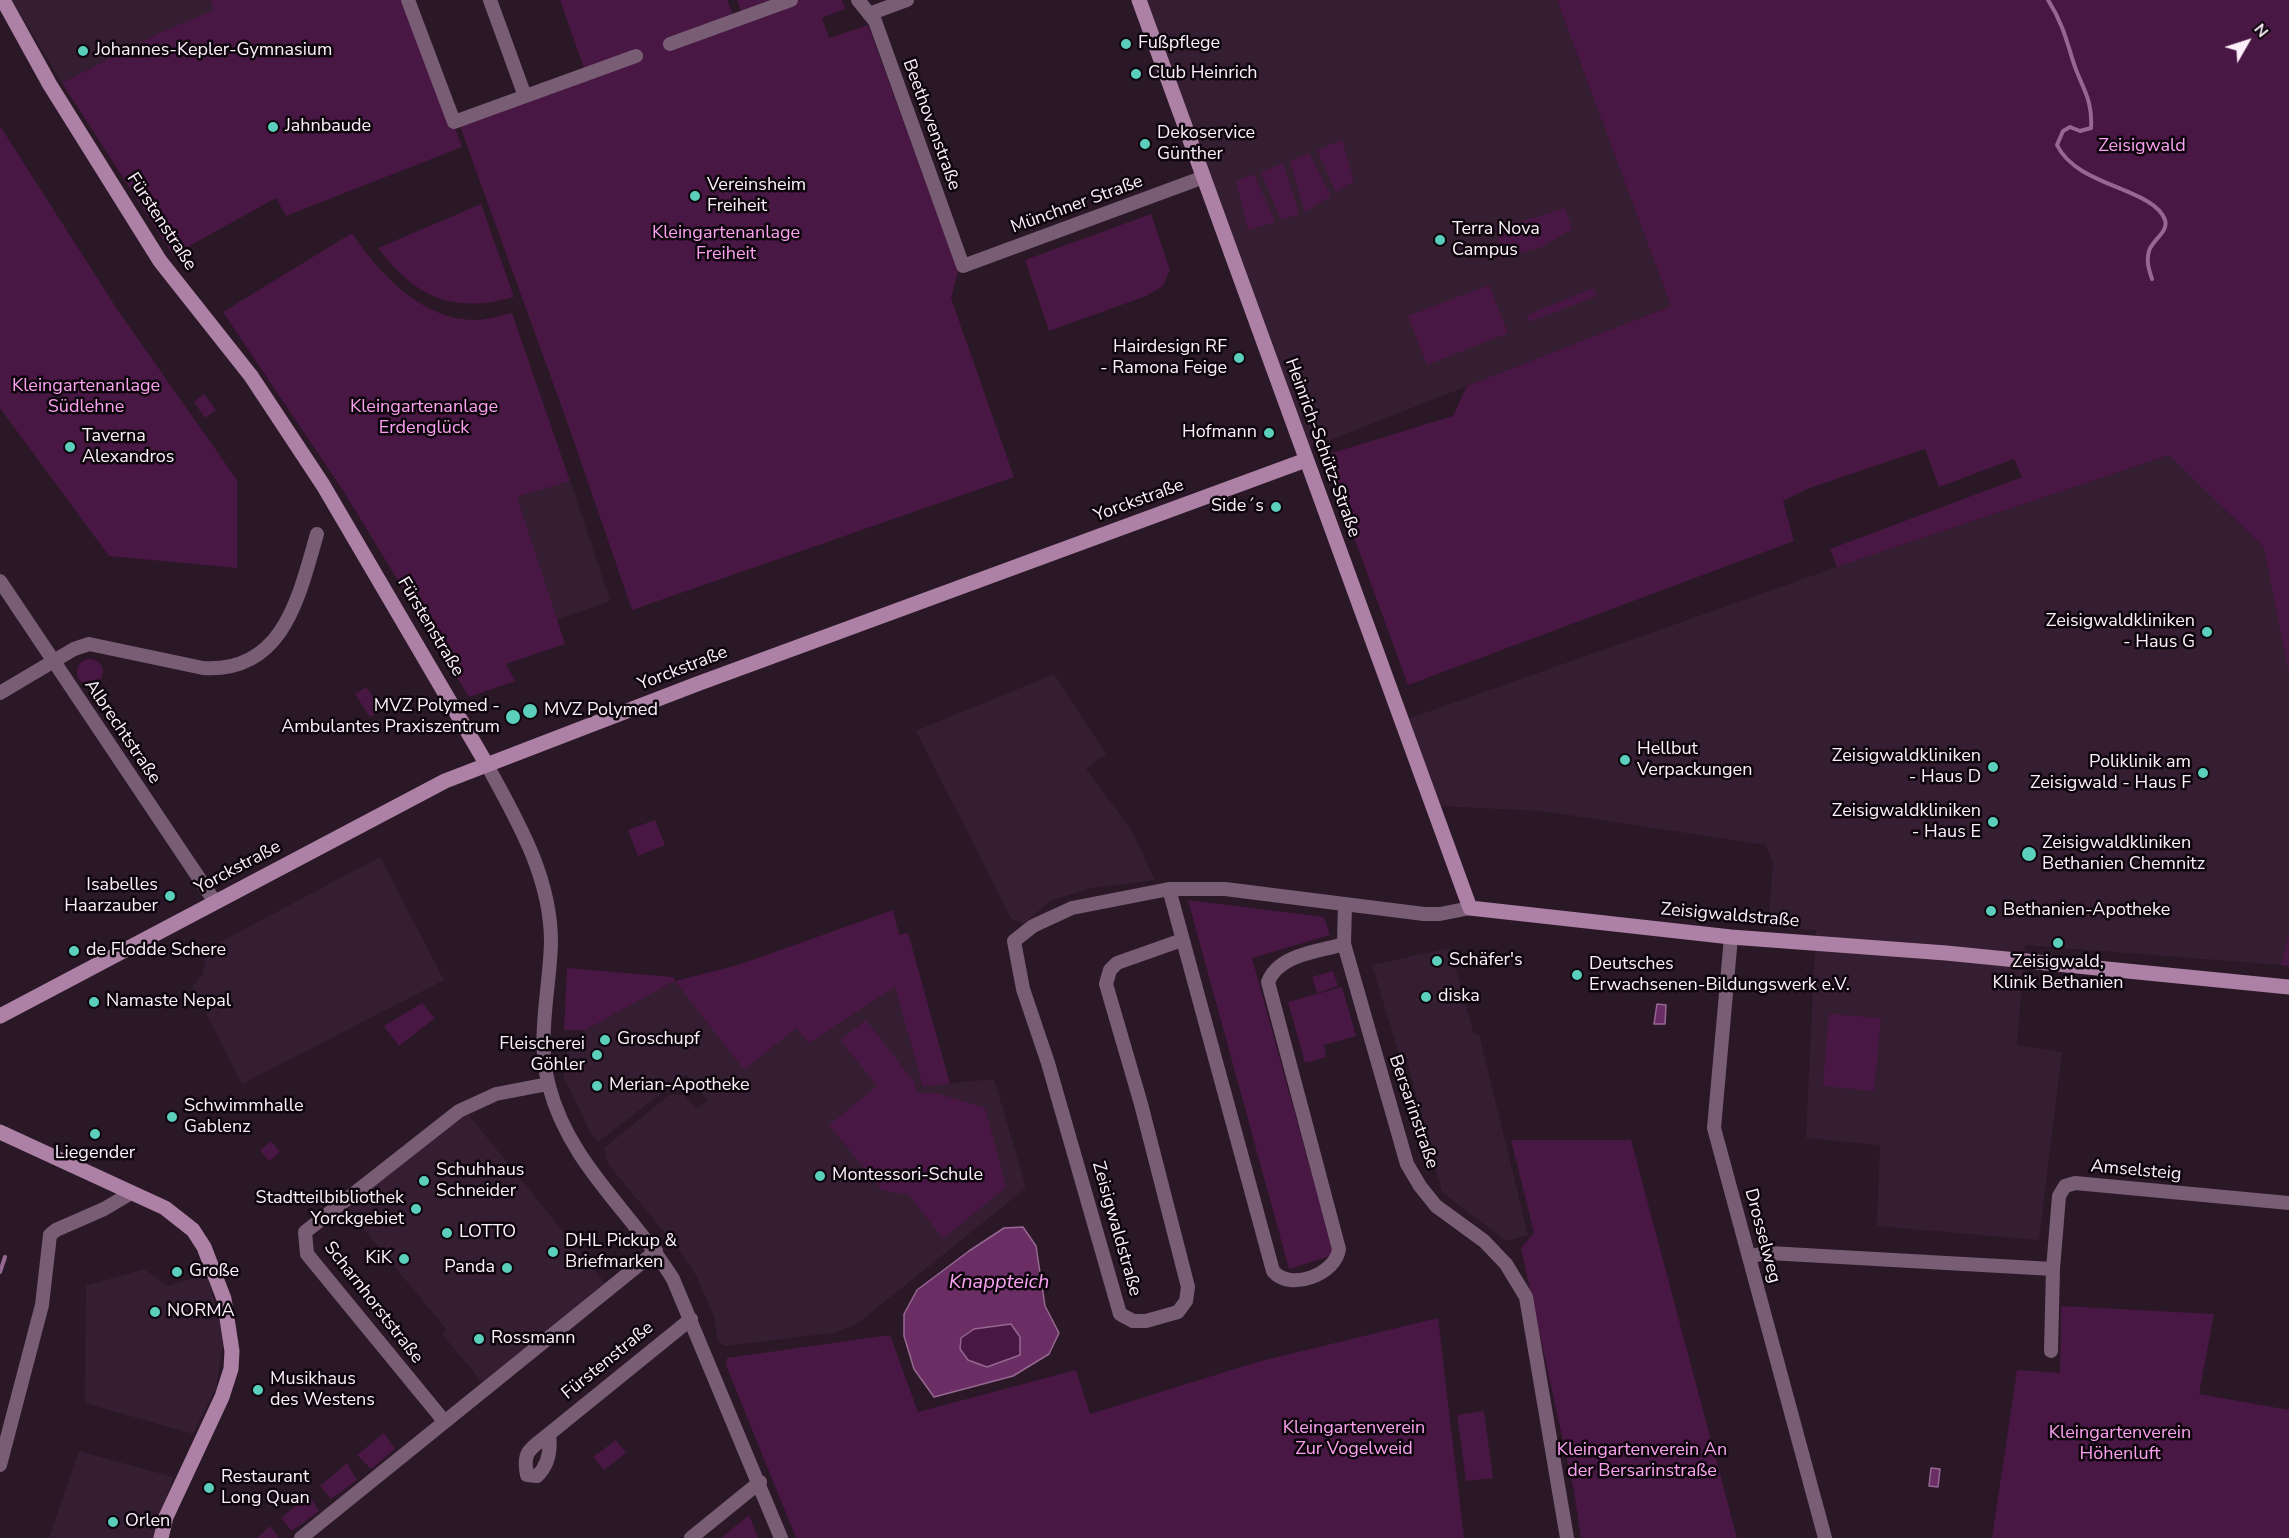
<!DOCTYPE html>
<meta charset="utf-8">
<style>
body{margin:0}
#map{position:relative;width:2289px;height:1538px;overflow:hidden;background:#2a1827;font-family:"Nunito Sans",sans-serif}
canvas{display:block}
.north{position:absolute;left:2217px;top:12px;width:60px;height:60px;-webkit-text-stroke:4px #0e060d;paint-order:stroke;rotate:51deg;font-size:16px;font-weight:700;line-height:24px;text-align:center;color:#fdf0fb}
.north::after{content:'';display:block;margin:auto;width:21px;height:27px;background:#fdf0fb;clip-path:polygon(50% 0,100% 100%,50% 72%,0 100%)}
</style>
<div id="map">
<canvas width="2289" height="1538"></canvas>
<div class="north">N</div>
</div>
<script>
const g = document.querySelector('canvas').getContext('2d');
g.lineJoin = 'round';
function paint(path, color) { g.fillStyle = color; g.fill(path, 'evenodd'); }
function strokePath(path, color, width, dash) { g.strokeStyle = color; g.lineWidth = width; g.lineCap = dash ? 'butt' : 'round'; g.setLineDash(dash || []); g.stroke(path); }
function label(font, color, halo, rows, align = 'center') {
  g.font = font + ' "Nunito Sans",sans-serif'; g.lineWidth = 5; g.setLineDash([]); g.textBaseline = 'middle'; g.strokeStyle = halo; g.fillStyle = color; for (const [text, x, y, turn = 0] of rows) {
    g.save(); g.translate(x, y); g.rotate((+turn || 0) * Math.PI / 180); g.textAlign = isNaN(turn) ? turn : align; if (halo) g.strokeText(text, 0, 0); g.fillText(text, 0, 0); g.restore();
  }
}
const built = new Path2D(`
 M12 0H211L215 10 159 33 62 83Z
 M1145 0H1557L1671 306 1310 448Z
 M2169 455 2264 548 2289 675V930L2281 965 2025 945 2017 1045 2062 1052 2039 1240 1877 1226 1880 1145 1806 1138 1816 930 1768 927 1773 864 1766 845 1542 811 1438 806 1408 719 1837 567Z
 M570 481 610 601 556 620 517 497Z
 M1054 674 1106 754 1086 769 1131 830 1155 880 1091 888 1050 901 1024 924 1011 918 916 731Z
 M380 857 444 980 242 1084 192 987 203 974 207 949Z
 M1450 948 1474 1035 1479 1034 1528 1235 1506 1241 1442 1192 1405 1053 1399 1054 1372 965Z
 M675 981 796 1028 809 1043 896 986 923 1086 994 1079 1026 1188 858 1323 833 1333 725 1346 718 1342 714 1316 697 1277 680 1251 608 1164 604 1148 669 1095H684L697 1109 708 1100 686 1074 598 1142 591 1133 564 1078 567 1050 585 1030Z
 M467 1113 605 1283 482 1382 442 1334 447 1330 346 1208Z
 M144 1269 167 1286 207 1274 224 1339 216 1388 193 1434 85 1403 86 1286Z
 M79 1451 173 1477 154 1538H49Z`);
const green = new Path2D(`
 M211 0H408L462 147 286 216 276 198 173 255 62 83 159 33 214 10Z
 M560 0H727L736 23 798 0H842L845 9 822 18 829 38 868 25 958 271 951 298 1014 477 632 610 570 430 458 121 586 74Z
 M737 0H771L741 11Z
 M1557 0H2289V675L2264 548 2169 455 1837 567 1830 549 2022 477 2014 459 1939 487 1925 449 1807 489 1783 501 1794 541 1408 685 1329 469 1332 453 1453 416 1467 386 1671 306Z
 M0 126 119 312 237 480V568L109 556 0 408Z
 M1342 140 1354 181 1336 192 1317 150Z
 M1309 153 1331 196 1305 212 1290 161Z
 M1283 163 1299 214 1281 220 1261 172Z
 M1254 174 1275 222 1248 230 1236 181Z
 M481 204 514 297C453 314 416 298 378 248Z
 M1565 208 1572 229 1542 247 1500 258 1496 221 1520 222Z
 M1151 214 1170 270 1163 286 1146 296 1049 331 1025 260Z
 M352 233C380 275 424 322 479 320 490 319 501 315 512 313L570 481 517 497 565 644 506 664 515 681 469 697 344 492 223 312Z
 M1489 285 1508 333 1427 365 1408 316Z
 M1593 288 1597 296 1529 322 1527 315Z
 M204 394 216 410 205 418 194 402Z
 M77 672a13 13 0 1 1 26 0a13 13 0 1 1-26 0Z
 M366 687 382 709 370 717 355 694Z
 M655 820 665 845 638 856 628 830Z
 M1188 900 1324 917 1330 935 1252 958 1334 1255 1289 1269Z
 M893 910 899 935 908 933 950 1084 923 1086 895 987 809 1043 796 1028 744 1070 675 981 585 1030H564L567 968 673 977 675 981 738 965Z
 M2289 930V966L2281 965Z
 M1333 971 1338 986 1317 993 1312 977Z
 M1342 987 1356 1036 1324 1045 1326 1057 1305 1063 1288 1002Z
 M422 1003 435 1018 399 1046 384 1026Z
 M1829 1014 1881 1018 1874 1091 1823 1086Z
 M866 1020 914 1082 917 1093H936L985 1108 1006 1187 943 1239 909 1195 882 1190 829 1125 877 1086 840 1040Z
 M1511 1140H1631L1737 1538H1581L1574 1491 1521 1248 1534 1233Z
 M271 1141 280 1152 269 1161 260 1150Z
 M2061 1306 2214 1314 2199 1394 2289 1410V1538H1992L2017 1370 2060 1373Z
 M1438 1318 1464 1538H796L726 1365 727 1358 890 1335 918 1412 1076 1370 1090 1414 1257 1362Z
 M1011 1324 1020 1337 1021 1355 987 1367 968 1360 960 1349 961 1338 974 1329Z
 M1484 1411 1493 1478 1466 1481 1457 1415Z
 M384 1433 395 1449 371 1469 357 1455Z
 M616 1440 626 1453 604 1470 593 1457Z
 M347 1463 357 1480 331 1499 320 1486Z
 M309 1495 319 1511 292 1531 281 1518Z
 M749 1515 758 1538H721Z
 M270 1526 279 1538H256H257Z`);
const water = new Path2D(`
 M1657 1004 1666 1005 1665 1024H1654Z
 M1023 1227 1036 1246 1045 1306 1059 1333 1049 1354 1013 1376 934 1397 914 1369 904 1336V1314L917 1290 969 1251 1004 1228ZM1011 1324 1020 1337V1355L987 1367 968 1360 960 1349 961 1338 974 1329Z
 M1931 1468 1940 1469 1938 1487 1929 1486Z`);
const stream = new Path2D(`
 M2048 0C2061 20 2066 38 2073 61 2081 87 2093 98 2091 128L2080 131 2070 127 2063 131 2057 145C2077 187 2154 188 2165 220 2169 232 2152 240 2149 251 2146 261 2149 270 2152 279
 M0 1272 5 1257`);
const street = new Path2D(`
 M408 0 454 122 636 56
 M490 0 525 96
 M858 0 875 21 963 266 1204 177
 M869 14 907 0
 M670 44 791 0
 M0 581 215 902
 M0 693 74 649 89 644 203 668C284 673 299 596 317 534
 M487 765C517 820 551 877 551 942 550 989 536 1039 549 1086 569 1164 633 1213 673 1279L781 1538
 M1169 889 1273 1271C1290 1292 1336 1274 1339 1249L1268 982C1279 954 1318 952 1344 944
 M1345 905 1344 944 1407 1164 1420 1186 1436 1206 1484 1241 1506 1264 1526 1297 1567 1538
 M1731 937 1714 1128 1825 1538
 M1182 940 1117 963 1110 970 1106 984 1141 1104 1188 1287 1186 1301 1178 1312 1146 1321H1133L1120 1314 1048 1063 1023 989 1014 941 1033 926 1072 908 1169 889H1225L1424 914H1440L1470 908
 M1749 1256 1769 1253 2053 1269 2059 1196 2065 1186 2075 1183 2289 1203
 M2051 1351 2053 1269
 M444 1421 307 1254 305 1232 459 1111 496 1094 548 1084
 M549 1434C551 1450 549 1465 537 1476L527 1475C522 1450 531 1449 549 1434L691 1319
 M0 1465 42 1305 50 1235 56 1230 104 1209 131 1193
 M301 1538 656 1251
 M691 1538 760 1482`);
const secondary = new Path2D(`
 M3 0 50 85 160 261 251 376 323 485 487 765
 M1139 0 1470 908 1731 937 1946 953 2289 987
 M0 1016 445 781 697 684 1306 460
 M0 1132 165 1208 193 1230 204 1247 224 1299 232 1351 231 1369 222 1397 166 1517 161 1538`);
const markers = [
 [1126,44,6,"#5bcebc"],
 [83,51,6,"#5bcebc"],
 [1136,74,6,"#5bcebc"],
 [273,127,6,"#5bcebc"],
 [1145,144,6,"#5bcebc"],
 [695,196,6,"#5bcebc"],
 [1440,240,6,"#5bcebc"],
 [1239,358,6,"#5bcebc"],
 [1269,433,6,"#5bcebc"],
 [70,447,6,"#5bcebc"],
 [1276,507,6,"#5bcebc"],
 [2207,632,6,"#5bcebc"],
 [530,711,8,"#5bcebc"],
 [513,717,8,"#5bcebc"],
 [1625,760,6,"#5bcebc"],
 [1993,767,6,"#5bcebc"],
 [2203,773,6,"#5bcebc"],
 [1993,822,6,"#5bcebc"],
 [2029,854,8,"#5bcebc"],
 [170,896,6,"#5bcebc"],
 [1991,911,6,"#5bcebc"],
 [2058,943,6,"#5bcebc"],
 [74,951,6,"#5bcebc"],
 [1437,961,6,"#5bcebc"],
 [1577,975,6,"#5bcebc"],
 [1426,997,6,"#5bcebc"],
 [94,1002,6,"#5bcebc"],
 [605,1040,6,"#5bcebc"],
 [597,1055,6,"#5bcebc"],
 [597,1086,6,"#5bcebc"],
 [172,1117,6,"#5bcebc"],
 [95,1134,6,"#5bcebc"],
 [820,1176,6,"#5bcebc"],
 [424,1181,6,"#5bcebc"],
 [416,1209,6,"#5bcebc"],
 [447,1233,6,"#5bcebc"],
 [553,1252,6,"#5bcebc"],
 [404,1259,6,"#5bcebc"],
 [507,1268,6,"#5bcebc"],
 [177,1272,6,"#5bcebc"],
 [155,1312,6,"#5bcebc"],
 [479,1339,6,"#5bcebc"],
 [258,1390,6,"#5bcebc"],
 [209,1488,6,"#5bcebc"],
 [113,1522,6,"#5bcebc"]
];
const poiNames = [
 ["Fußpflege",1138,44],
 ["Johannes-Kepler-Gymnasium",95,51],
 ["Club Heinrich",1148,74],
 ["Jahnbaude",285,127],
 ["Dekoservice",1157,134],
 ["Günther",1157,155],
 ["Vereinsheim",707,186],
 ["Freiheit",707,207],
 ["Terra Nova",1452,230],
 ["Campus",1452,251],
 ["Hairdesign RF",1227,348,"right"],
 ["- Ramona Feige",1227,369,"right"],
 ["Hofmann",1257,433,"right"],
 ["Taverna",82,437],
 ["Alexandros",82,458],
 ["Side´s",1264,507,"right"],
 ["Zeisigwaldkliniken",2195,622,"right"],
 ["- Haus G",2195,643,"right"],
 ["MVZ Polymed -",500,707,"right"],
 ["Ambulantes Praxiszentrum",500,728,"right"],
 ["MVZ Polymed",544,711],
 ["Hellbut",1637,750],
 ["Verpackungen",1637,771],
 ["Zeisigwaldkliniken",1981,757,"right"],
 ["- Haus D",1981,778,"right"],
 ["Poliklinik am",2191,763,"right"],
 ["Zeisigwald - Haus F",2191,784,"right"],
 ["Zeisigwaldkliniken",1981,812,"right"],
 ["- Haus E",1981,833,"right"],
 ["Zeisigwaldkliniken",2042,844],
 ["Bethanien Chemnitz",2042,865],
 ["Isabelles",158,886,"right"],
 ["Haarzauber",158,907,"right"],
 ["Bethanien-Apotheke",2003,911],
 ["de Flodde Schere",86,951],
 ["Schäfer's",1449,961],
 ["Zeisigwald,",2058,963,"center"],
 ["Klinik Bethanien",2058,984,"center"],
 ["Deutsches",1589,965],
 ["Erwachsenen-Bildungswerk e.V.",1589,986],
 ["diska",1438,997],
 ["Namaste Nepal",106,1002],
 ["Groschupf",617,1040],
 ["Fleischerei",585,1045,"right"],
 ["Göhler",585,1066,"right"],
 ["Merian-Apotheke",609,1086],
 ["Schwimmhalle",184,1107],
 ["Gablenz",184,1128],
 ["Liegender",95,1154,"center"],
 ["Schuhhaus",436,1171],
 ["Schneider",436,1192],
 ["Montessori-Schule",832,1176],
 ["Stadtteilbibliothek",404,1199,"right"],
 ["Yorckgebiet",404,1220,"right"],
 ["LOTTO",459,1233],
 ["DHL Pickup &",565,1242],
 ["Briefmarken",565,1263],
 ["KiK",392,1259,"right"],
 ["Panda",495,1268,"right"],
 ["Große",189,1272],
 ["NORMA",167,1312],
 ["Rossmann",491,1339],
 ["Musikhaus",270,1380],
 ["des Westens",270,1401],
 ["Restaurant",221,1478],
 ["Long Quan",221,1499],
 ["Orlen",125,1522]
];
const streetNames = [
 ["Beethovenstraße",931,125,70],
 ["Münchner Straße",1077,205,-20],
 ["Fürstenstraße",161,222,57],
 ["Heinrich-Schütz-Straße",1322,448,70],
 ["Yorckstraße",1139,501,-20],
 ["Fürstenstraße",430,627,59],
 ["Yorckstraße",683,669,-21],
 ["Albrechtstraße",122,732,56],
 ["Yorckstraße",238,868,-28],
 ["Zeisigwaldstraße",1730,916,5],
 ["Bersarinstraße",1413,1112,71],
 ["Amselsteig",2136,1171,5],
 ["Zeisigwaldstraße",1116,1229,74],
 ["Drosselweg",1762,1236,75],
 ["Scharnhorststraße",373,1303,52],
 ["Fürstenstraße",608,1361,-39]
];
const parkNames = [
 ["Zeisigwald",2142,147],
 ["Kleingartenanlage",726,234],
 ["Freiheit",726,255],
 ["Kleingartenanlage",86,387],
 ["Südlehne",86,408],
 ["Kleingartenanlage",424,408],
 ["Erdenglück",424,429],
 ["Kleingartenverein",1354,1429],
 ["Zur Vogelweid",1354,1450],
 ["Kleingartenverein",2120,1434],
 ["Höhenluft",2120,1455],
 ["Kleingartenverein An",1642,1451],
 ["der Bersarinstraße",1642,1472]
];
const waterNames = [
 ["Knappteich",999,1283]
];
paint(built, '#351e32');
paint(green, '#481743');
paint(water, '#6a2d64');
strokePath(water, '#966891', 1.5);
strokePath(stream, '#966891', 4);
strokePath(street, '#795d75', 14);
strokePath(secondary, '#ad80a6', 15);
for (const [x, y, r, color] of markers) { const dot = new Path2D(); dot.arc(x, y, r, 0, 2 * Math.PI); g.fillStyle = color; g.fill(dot); strokePath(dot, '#0e060d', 2); }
label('18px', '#fdf0fb', '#0e060d', poiNames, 'left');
label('18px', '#fdf0fb', '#0e060d', streetNames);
label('18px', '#fba1ef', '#0e060d', parkNames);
label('italic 20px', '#fba2f0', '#0e060d', waterNames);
</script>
